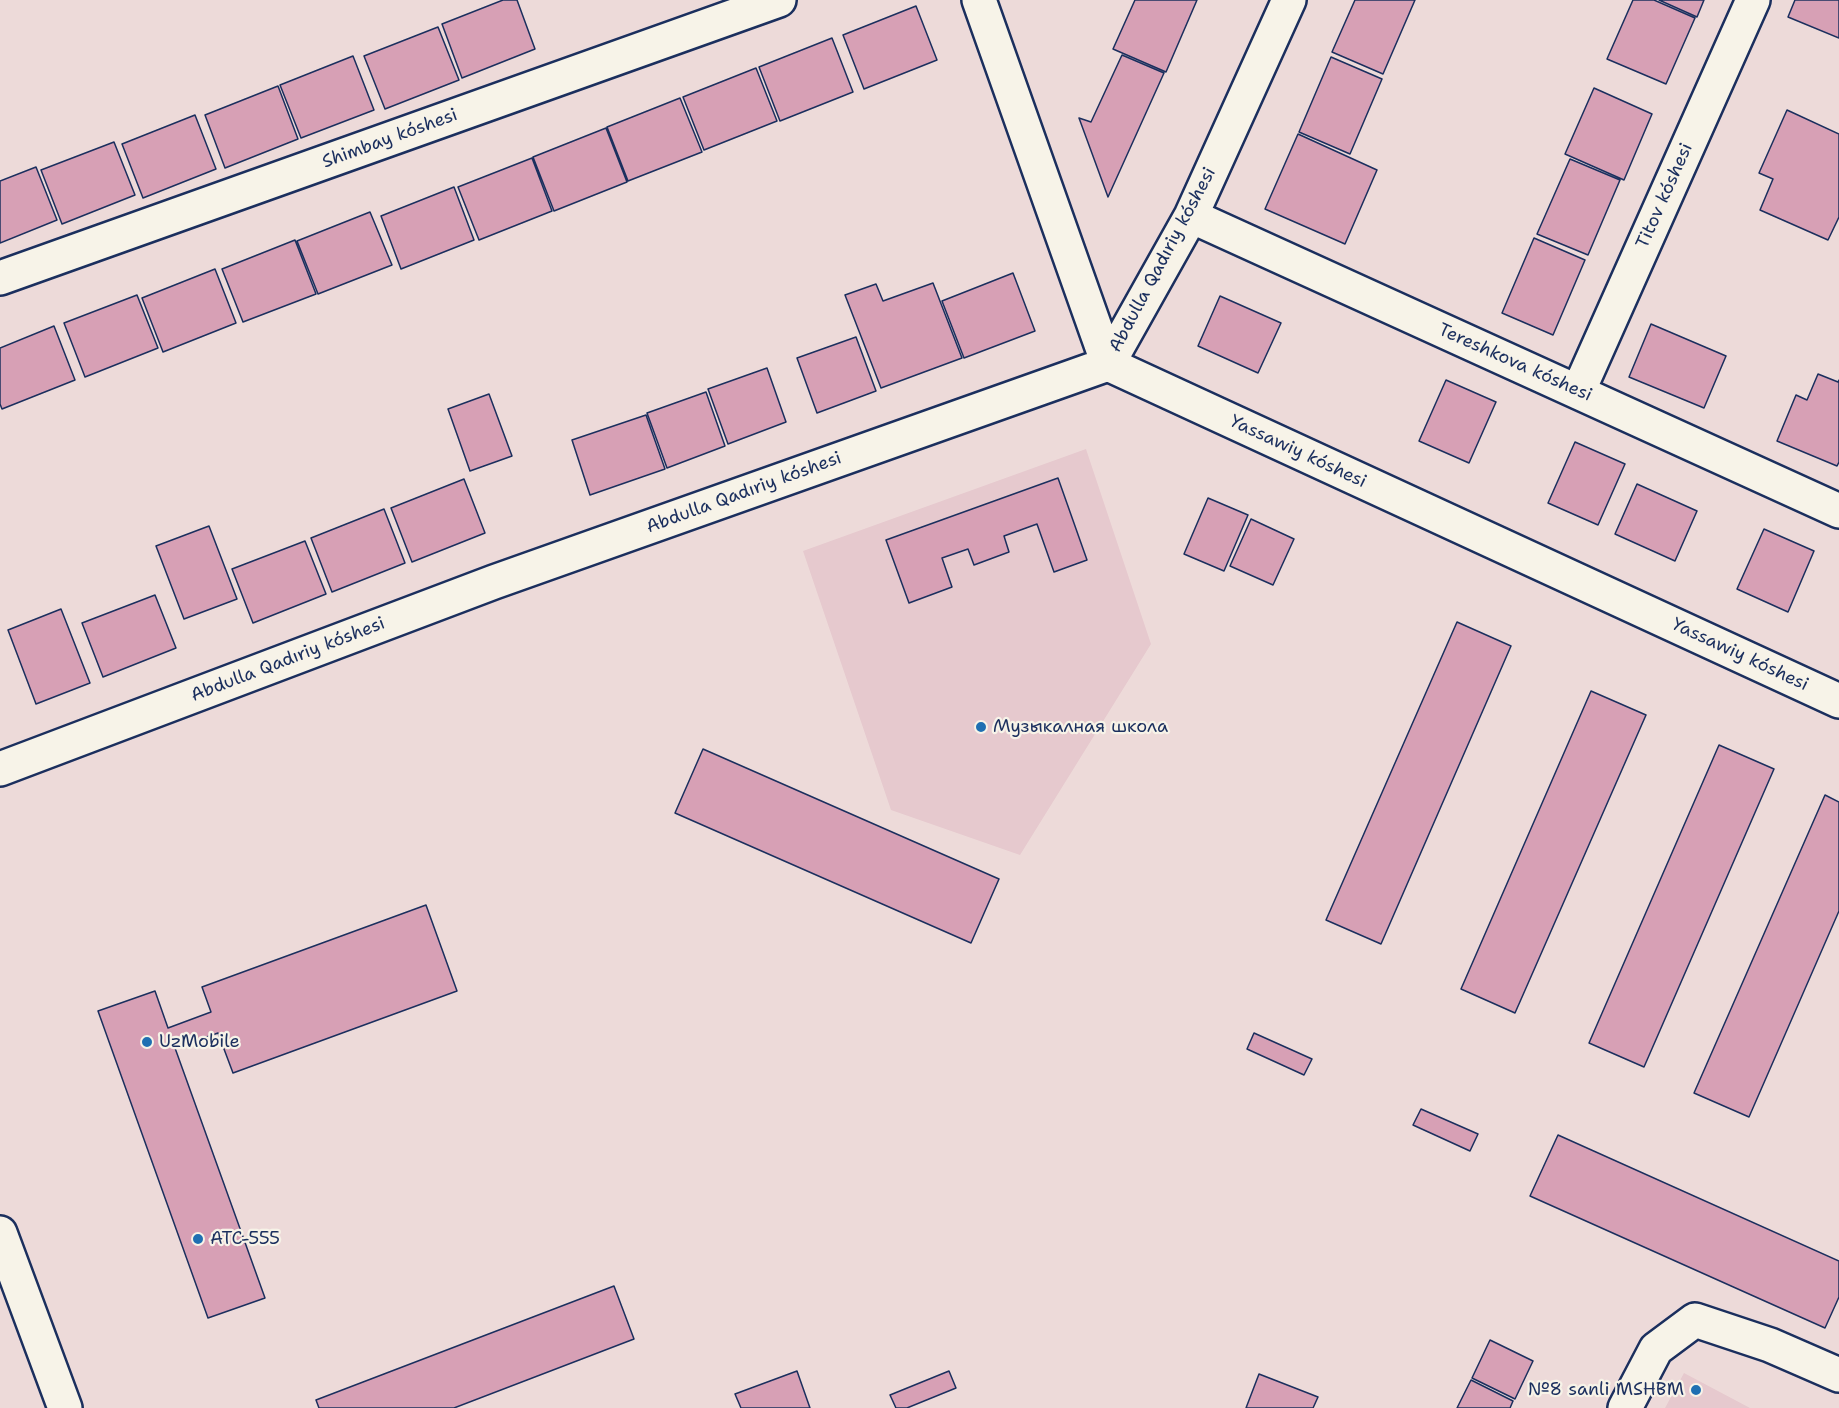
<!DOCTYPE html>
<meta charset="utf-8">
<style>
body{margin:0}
canvas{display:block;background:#eddad9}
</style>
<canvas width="1839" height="1408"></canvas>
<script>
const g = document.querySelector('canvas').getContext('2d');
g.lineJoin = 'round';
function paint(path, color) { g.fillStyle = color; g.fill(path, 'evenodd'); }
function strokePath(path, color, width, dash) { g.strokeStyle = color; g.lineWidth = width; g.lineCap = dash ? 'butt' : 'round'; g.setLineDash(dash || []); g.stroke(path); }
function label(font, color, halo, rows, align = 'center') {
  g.font = font + ' "Shantell Sans",sans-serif'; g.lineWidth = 4.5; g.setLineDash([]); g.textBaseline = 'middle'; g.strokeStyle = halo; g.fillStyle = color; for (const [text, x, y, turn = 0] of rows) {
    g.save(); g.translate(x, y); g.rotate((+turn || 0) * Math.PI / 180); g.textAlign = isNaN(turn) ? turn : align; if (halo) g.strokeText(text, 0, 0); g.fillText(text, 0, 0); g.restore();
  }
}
const built = new Path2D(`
 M1086 449 1151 644 1020 855 891 810 803 551Z
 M1684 1373 1750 1408H1665Z`);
const building = new Path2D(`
 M503 0H517L535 49 462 78 442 24Z
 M1135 0H1197L1166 72 1113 49Z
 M1355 0H1415L1383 74 1332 52Z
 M1633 0H1654L1695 18 1666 84 1607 59Z
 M1659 0H1704L1697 17Z
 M1795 0H1839V38L1788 17Z
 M916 6 937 60 864 89 843 35Z
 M438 27 459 80 385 109 364 56Z
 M832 38 853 92 780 121 759 67Z
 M1122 55 1164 73 1108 197 1079 118 1091 122Z
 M353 56 374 110 301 138 280 85Z
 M1331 57 1382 79 1350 154 1299 132Z
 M756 68 777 121 704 150 683 97Z
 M278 86 298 139 225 168 205 115Z
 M1594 88 1652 114 1624 180 1565 154Z
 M680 98 702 152 628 181 607 127Z
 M1787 110 1839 134V217L1828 240 1760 210 1773 179 1759 173Z
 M195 115 216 169 143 198 122 144Z
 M606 128 627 182 554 211 533 157Z
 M1298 134 1377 170 1345 244 1265 209Z
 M114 142 135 195 62 224 41 170Z
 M532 158 552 211 479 240 458 187Z
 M1570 159 1620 180 1588 255 1537 234Z
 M36 167 57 220 0 243V181Z
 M454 187 474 240 401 269 381 216Z
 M370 212 392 265 318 294 297 241Z
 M1534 238 1585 260 1553 335 1502 313Z
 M295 240 316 294 243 322 222 269Z
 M215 269 236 323 163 352 142 298Z
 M1013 273 1035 331 964 358 942 301Z
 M933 283 962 358 881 388 845 295 876 284 883 301Z
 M137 295 158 348 85 377 64 323Z
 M1220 296 1281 323 1258 373 1198 346Z
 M1651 324 1726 356 1704 408 1629 377Z
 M54 326 75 380 2 409 0 404V348Z
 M856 337 876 391 817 413 797 358Z
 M767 368 786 422 728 444 708 389Z
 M1818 374 1838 382 1839 380V462L1837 466 1777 441 1796 395 1807 400Z
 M1446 380 1496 402 1469 463 1419 441Z
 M706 392 725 446 667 468 647 413Z
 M489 394 512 456 470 471 448 409Z
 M646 415 665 469 590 495 572 440Z
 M1575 442 1625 464 1598 525 1548 503Z
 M1058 478 1087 560 1054 572 1037 524 1004 536 1009 552 974 565 968 549 942 558 952 587 909 603 886 540Z
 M464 479 485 533 412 562 391 508Z
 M1637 484 1697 511 1675 561 1615 534Z
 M1208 498 1248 515 1224 571 1184 554Z
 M384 509 405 563 332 592 311 538Z
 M1251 519 1294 539 1273 585 1230 566Z
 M209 526 237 599 184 619 156 546Z
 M1764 529 1814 551 1788 612 1737 589Z
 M305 541 326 594 253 623 232 569Z
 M155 595 176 648 103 677 82 623Z
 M61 609 90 683 36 704 8 630Z
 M1457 622 1511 646 1381 944 1326 920Z
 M1591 691 1646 715 1515 1013 1461 989Z
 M1719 745 1774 769 1644 1067 1589 1043Z
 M703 749 999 879 971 943 675 813Z
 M1825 795 1839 802V911L1749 1117 1694 1093Z
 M426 905 457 991 233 1073 218 1033 175 1048 265 1298 208 1318 98 1011 155 991 168 1028 211 1012 202 987Z
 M1254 1033 1312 1059 1304 1075 1247 1049Z
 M1421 1109 1478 1134 1470 1151 1413 1125Z
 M1558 1135 1839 1261V1297L1825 1328 1530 1196Z
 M614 1286 634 1339 454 1408H319L316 1400Z
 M1490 1340 1533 1361 1515 1399 1472 1378Z
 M797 1371 810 1408H741L735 1394Z
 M949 1371 956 1388 907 1408H896L890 1395Z
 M1259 1374 1318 1397 1313 1408H1246Z
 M1471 1380 1513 1401 1510 1408H1457Z`);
const minor = new Path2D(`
 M979 0 1108 364 1839 701
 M1191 216 1839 511
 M0 278 779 0
 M1578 392 1753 0
 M0 769 494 582 1108 364 1191 216 1289 0
 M0 1233 65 1408
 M1625 1408 1656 1349 1695 1320 1770 1345 1839 1375`);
const markers = [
 [981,727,6,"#1f6fb2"],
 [147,1042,6,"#1f6fb2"],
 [198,1239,6,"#1f6fb2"],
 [1696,1390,6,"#1f6fb2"]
];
const streetNames = [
 ["Shimbay kóshesi",390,139,-20],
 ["Titov kóshesi",1665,196,-66],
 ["Abdulla Qadıriy kóshesi",1163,260,-62],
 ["Tereshkova kóshesi",1515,363,24],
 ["Yassawiy kóshesi",1298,452,25],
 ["Abdulla Qadıriy kóshesi",744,493,-20],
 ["Yassawiy kóshesi",1740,655,25],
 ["Abdulla Qadıriy kóshesi",288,660,-21]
];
const poiNames = [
 ["Музыкалная школа",993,727],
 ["UzMobile",159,1042],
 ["АТС-555",210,1239],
 ["№8 sanli MSHBM",1684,1390,"right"]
];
paint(built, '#e6c9ce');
paint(building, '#d7a0b5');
strokePath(building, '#1b2f5e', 1.5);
strokePath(minor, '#1b2f5e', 38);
strokePath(minor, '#f7f3e8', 33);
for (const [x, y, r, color] of markers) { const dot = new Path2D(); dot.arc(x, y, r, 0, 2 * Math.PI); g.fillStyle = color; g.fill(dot); strokePath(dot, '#f7f3e8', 2); }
label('18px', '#1b2f5e', '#f7f3e8', streetNames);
label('18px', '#1b2f5e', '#f7f3e8', poiNames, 'left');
</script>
